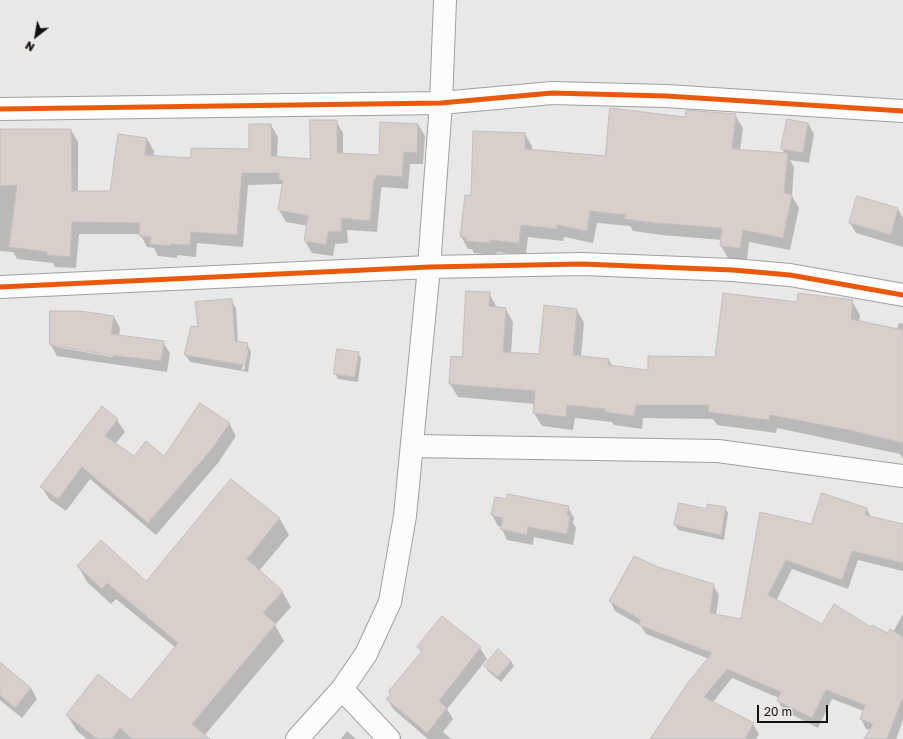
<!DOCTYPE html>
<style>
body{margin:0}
#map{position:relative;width:903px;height:739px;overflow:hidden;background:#eae8e6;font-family:"Golos Text",sans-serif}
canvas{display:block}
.north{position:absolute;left:16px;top:16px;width:40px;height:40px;-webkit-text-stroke:3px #ebe7e5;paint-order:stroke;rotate:211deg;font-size:11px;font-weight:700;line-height:16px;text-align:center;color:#121010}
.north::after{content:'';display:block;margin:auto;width:14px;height:18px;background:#121010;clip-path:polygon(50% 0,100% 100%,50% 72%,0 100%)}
.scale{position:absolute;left:757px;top:705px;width:71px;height:18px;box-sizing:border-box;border:2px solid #121010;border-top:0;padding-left:5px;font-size:12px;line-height:14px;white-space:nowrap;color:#121010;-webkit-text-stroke:3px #ebe7e5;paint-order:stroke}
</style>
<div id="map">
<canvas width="903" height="739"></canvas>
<div class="north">N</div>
<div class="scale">20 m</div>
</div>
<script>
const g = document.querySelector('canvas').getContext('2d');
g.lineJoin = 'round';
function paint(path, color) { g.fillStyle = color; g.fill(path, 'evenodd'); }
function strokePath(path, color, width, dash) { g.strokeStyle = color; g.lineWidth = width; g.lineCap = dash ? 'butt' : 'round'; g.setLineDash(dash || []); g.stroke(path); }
const shadow = new Path2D(`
 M735 115 743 128 740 150 785 154 782 149 808 123 814 134 809 163 790 160 794 167 792 196 799 208 790 250 749 242 747 260 728 258 721 246 722 240 662 235 633 231 630 226 597 223 593 243 564 237 563 241 528 237 526 255 497 252 496 255 474 253 472 249H468L461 236 472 196 525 134 532 146V151L606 157 686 118Z
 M336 121 343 133V154L380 156 418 124 425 136 423 164H410L408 189 382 187 381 190 377 232 347 230 348 243 335 244 333 256 312 253 305 241 308 226 286 222 279 210 282 184 248 185 243 247 197 243 196 257 177 255V258L158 256 154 248 147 247 140 234H79L76 268 55 267 53 263 17 259 13 252 0 251V131L71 130 78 142V192H111L147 139 154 151 153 157 192 159 250 150 271 125 278 137 277 157 311 160Z
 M898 209 903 218V247L856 233 850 223Z
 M489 293 497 308H505L513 322 511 354 540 356 577 310 584 323 581 357 609 360 613 367 649 372 716 358 798 303 852 301 860 315 859 322 897 329 899 323 903 324V459L900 454 777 428 776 433 717 425 713 419 643 418 642 429 614 425 612 422 575 418 573 430 542 426 534 413 535 404 458 397 450 384 463 358Z
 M231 300 236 308 238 343 247 344 251 352 248 372 190 362 185 354ZM246 350H248L244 370H242Z
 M114 317 120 328 119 336 163 342 170 353 167 372 57 356 51 345ZM56 345 113 355V357L56 347Z
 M358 353 361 358 358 382 338 379 335 373Z
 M117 420 125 432 115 444 134 457 164 458 229 423 236 436 218 463 156 535 90 479 66 511 49 499 42 487Z
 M231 480 280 519 289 535 259 571 282 591 291 607 275 625 284 641 204 736 208 739H87L77 731 67 715 131 701 176 648 116 599 111 604 87 582 78 566 146 583Z
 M495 498 568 507 574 518 573 523 576 528 573 545 534 537 533 545 507 540 501 527 498 526 492 515Z
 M725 508 728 513 724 540 678 530 675 525 707 510Z
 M867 509 871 517 903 525V571L858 560 848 589 792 569 776 601 823 625 871 628 888 635 893 632 903 614V720L896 739H865L870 730 866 729 861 719 864 711 832 699 818 728 783 710 778 700 779 698 732 678 713 702 753 724 759 734 756 739H650L709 659 646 634 641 626 615 611 610 601 657 568 713 585 719 595 716 615 742 620 812 525Z
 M418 647 480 648 487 659 447 709 453 719 443 732 451 739H428L394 710 387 699 391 695 390 692 422 653Z
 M511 661 514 666 501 682 488 671 485 666Z
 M0 671 31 688 37 699 22 718 0 700Z
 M347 731 356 739H341Z`);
const building = new Path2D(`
 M610 108 685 117 686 110 736 114 732 149 788 153 784 193 792 195 783 238 743 230 740 248 720 246 722 228 654 223 625 219V215L590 211 587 231 557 225V229L521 225 519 243 490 240V243L466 241V237H460L465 195H471L473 131 525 133V149L605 156Z
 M787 119 808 123 803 153 781 149Z
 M310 120H337V153L379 155 380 122 418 124 417 153 404 152 402 177 376 175V179H374L370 221 341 218 342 231 328 232 326 245 304 241 308 216 278 210 283 180H279V173H242L237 235 191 232 190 245 171 244 170 246 150 244 151 237 139 236 140 223 72 222 70 257 47 255V252L9 247 17 185 0 186V129H71L72 191H110L118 134 147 138 145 155 191 158V148L249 149V124H271V156L310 159Z
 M857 196 898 208 891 235 849 223Z
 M466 291 490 292 489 306 506 308 503 352 539 354 544 305 577 309 573 355 609 359 608 365 648 370V356L715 357 723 293 797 302 798 293 853 300 851 319 903 330V443L849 430 770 415 769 420 708 412 709 405H636L634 416 605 412V409L567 405 566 417 533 413 535 391 449 384 451 356 462 357Z
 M232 299 235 341 248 343 244 365 184 355 191 326 198 327 195 302Z
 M50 311H81L114 316 111 334 164 341 161 361 108 355 50 345Z
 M337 349 359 352 355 377 334 374Z
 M200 403 230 423 211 450 148 523 82 467 58 499 40 487 102 406 118 419 105 436 134 456 146 441 164 456Z
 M231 479 280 518 247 559 283 591 263 613 276 624 192 724 210 739H132L120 728 112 739H97L66 715 98 674 131 700 178 643 107 583 102 589 77 566 101 540 146 581Z
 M822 493 867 508 865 515 903 524V563L852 551 842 580 786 560 768 595 822 624 834 604 871 627 872 625 887 633 890 629 903 637V697L887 739H864L873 724 860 719 865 705 826 690 812 718 777 701 781 692 727 669 704 697 754 723 745 739H650L687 684 712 653 639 625 641 620 609 601 634 556 658 567 714 584 710 613 741 619 760 512 811 524Z
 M508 494 569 506 567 515 570 516 567 534 528 527 527 535 500 529 503 518 491 515 495 497 506 499Z
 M679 503 707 509V504L726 507 721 535 674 525Z
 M442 616 481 647 439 701 447 708 427 733 386 699 391 694 388 692 422 651 417 647Z
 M498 649 511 661 498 677 484 666Z
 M0 662 31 688 15 708 0 695Z`);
const minor = new Path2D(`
 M0 109 441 103 552 93 666 96 903 111
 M0 287 429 267 582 264 733 270 790 275 903 295
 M412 446 718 451 903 476
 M342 689 389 739
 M297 739 342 689 366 654 390 602 405 516 429 267 441 103 445 0`);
const cycleway = new Path2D(`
 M0 109 441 103 552 93 666 96 903 111
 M0 287 429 267 582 264 733 270 790 275 903 295`);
paint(shadow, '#0003');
paint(building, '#d8cfcb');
strokePath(building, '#c1c0be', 1);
strokePath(minor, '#a1a09f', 24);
strokePath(minor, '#fcfcfb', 22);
strokePath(cycleway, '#e8590c', 5);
</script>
